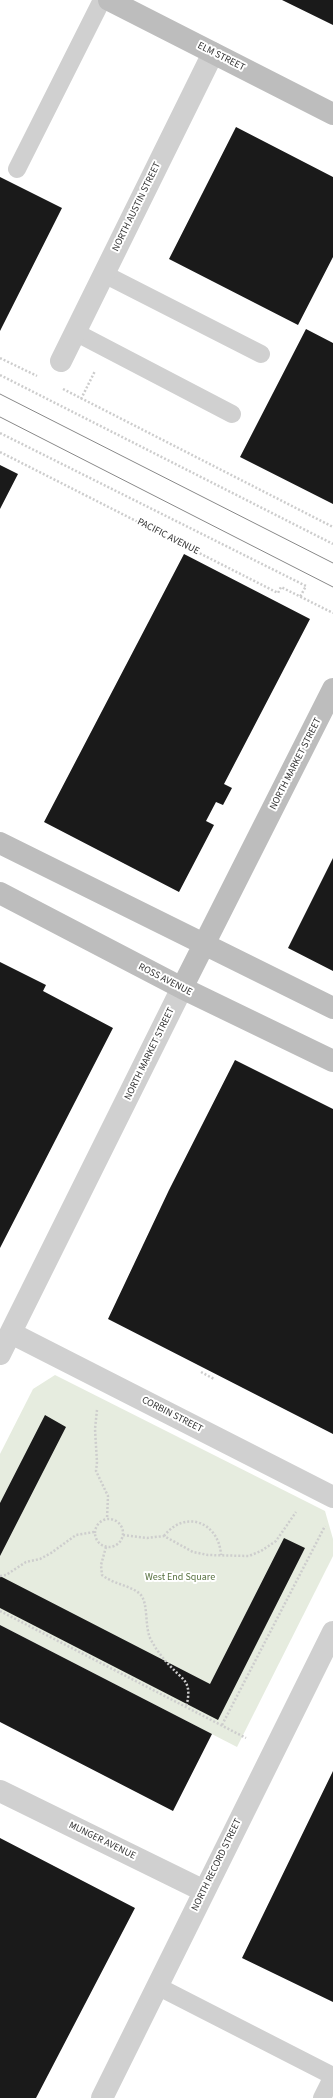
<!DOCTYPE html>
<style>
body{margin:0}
canvas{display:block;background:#fff}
</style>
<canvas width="333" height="2098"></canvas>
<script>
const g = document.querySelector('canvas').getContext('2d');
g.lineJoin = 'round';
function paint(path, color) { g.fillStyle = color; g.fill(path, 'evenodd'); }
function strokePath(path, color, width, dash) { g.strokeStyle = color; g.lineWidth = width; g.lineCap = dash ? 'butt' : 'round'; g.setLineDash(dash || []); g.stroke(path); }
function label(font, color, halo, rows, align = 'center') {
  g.font = font + ' "Source Sans 3",sans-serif'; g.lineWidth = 4; g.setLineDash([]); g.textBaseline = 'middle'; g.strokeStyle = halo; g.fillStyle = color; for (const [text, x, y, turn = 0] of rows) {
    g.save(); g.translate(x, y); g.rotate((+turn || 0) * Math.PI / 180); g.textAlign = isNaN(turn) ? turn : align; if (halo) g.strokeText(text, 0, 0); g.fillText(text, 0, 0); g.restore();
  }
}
const green = new Path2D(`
 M55 1375 325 1511 333 1539V1556L237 1747 0 1625V1454L33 1389Z`);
const building = new Path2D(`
 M282 0H333V25Z
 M236 127 333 177V257L298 325 169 259Z
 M0 177 62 208 0 331Z
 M306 329 333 343V504L240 457Z
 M0 465 18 474 0 509Z
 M184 554 310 619 224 784 232 788 223 805 216 802 206 821 214 825 179 892 44 822Z
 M333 858V971L288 948Z
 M0 962 46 985 43 991 113 1028 0 1248Z
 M235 1060 333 1109V1434L108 1319 169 1190Z
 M45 1415 66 1427 0 1556V1503Z
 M284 1538 305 1548 218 1720 0 1608V1576L210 1684Z
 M0 1625 212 1734 173 1811 0 1722Z
 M333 1771V2002L242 1958Z
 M0 1838 135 1908 36 2098H0Z`);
const path = new Path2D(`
 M0 358 37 376
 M0 375 333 544
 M63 389 333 527
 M81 399 95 371
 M0 433 306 586 300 597
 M0 452 278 593 281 587 333 613
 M201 1372 214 1379
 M97 1410 95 1429 97 1462 96 1471 108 1496 107 1519
 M95 1533a14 14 0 1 1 28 0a14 14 0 1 1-28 0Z
 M123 1535 147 1538 164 1536 193 1552 208 1555 249 1556 261 1551 276 1541 296 1512
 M164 1536C185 1509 219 1522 221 1555
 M106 1547 101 1565 102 1575C115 1585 130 1585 140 1594 149 1603 144 1627 151 1640 158 1653 166 1662 176 1672 179 1675 184 1679 186 1683 190 1690 188 1700 186 1707
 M0 1576 6 1575 26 1562 40 1559 51 1553 76 1535 94 1532
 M0 1611 246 1738
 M222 1725 325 1526`);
const lane = new Path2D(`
 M17 169 102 0
 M104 274 261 354
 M75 332 232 414
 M157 1986 333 2076 322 2098`);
const street = new Path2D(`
 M61 361 213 53
 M11 1333 333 1497
 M0 1354 182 988
 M0 1791 204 1891
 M102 2098 333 1632`);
const secondary = new Path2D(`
 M109 0 333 114
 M0 843 333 1008
 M0 893 182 988 333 1061
 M182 988 333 689`);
const tram = new Path2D(`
 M0 394 333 563
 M0 417 333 587`);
const streetNames = [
 ["ELM STREET",221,57,27],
 ["NORTH AUSTIN STREET",137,207,-64],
 ["PACIFIC AVENUE",168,537,27],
 ["NORTH MARKET STREET",296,764,-63],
 ["ROSS AVENUE",165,980,27],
 ["NORTH MARKET STREET",150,1054,-64],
 ["CORBIN STREET",172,1415,27],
 ["MUNGER AVENUE",102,1841,26],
 ["NORTH RECORD STREET",217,1865,-64]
];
const parkNames = [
 ["West End Square",180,1578]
];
paint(green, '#e6ecdf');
paint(building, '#1a1a1a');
strokePath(path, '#cdcdcd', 2.5, [2, 2]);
strokePath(lane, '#d0d0d0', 18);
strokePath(street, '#d0d0d0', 22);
strokePath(secondary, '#bdbdbd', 22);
strokePath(tram, '#888', 1);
label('10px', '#333', '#fff', streetNames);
label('10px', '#56703f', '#fff', parkNames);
</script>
